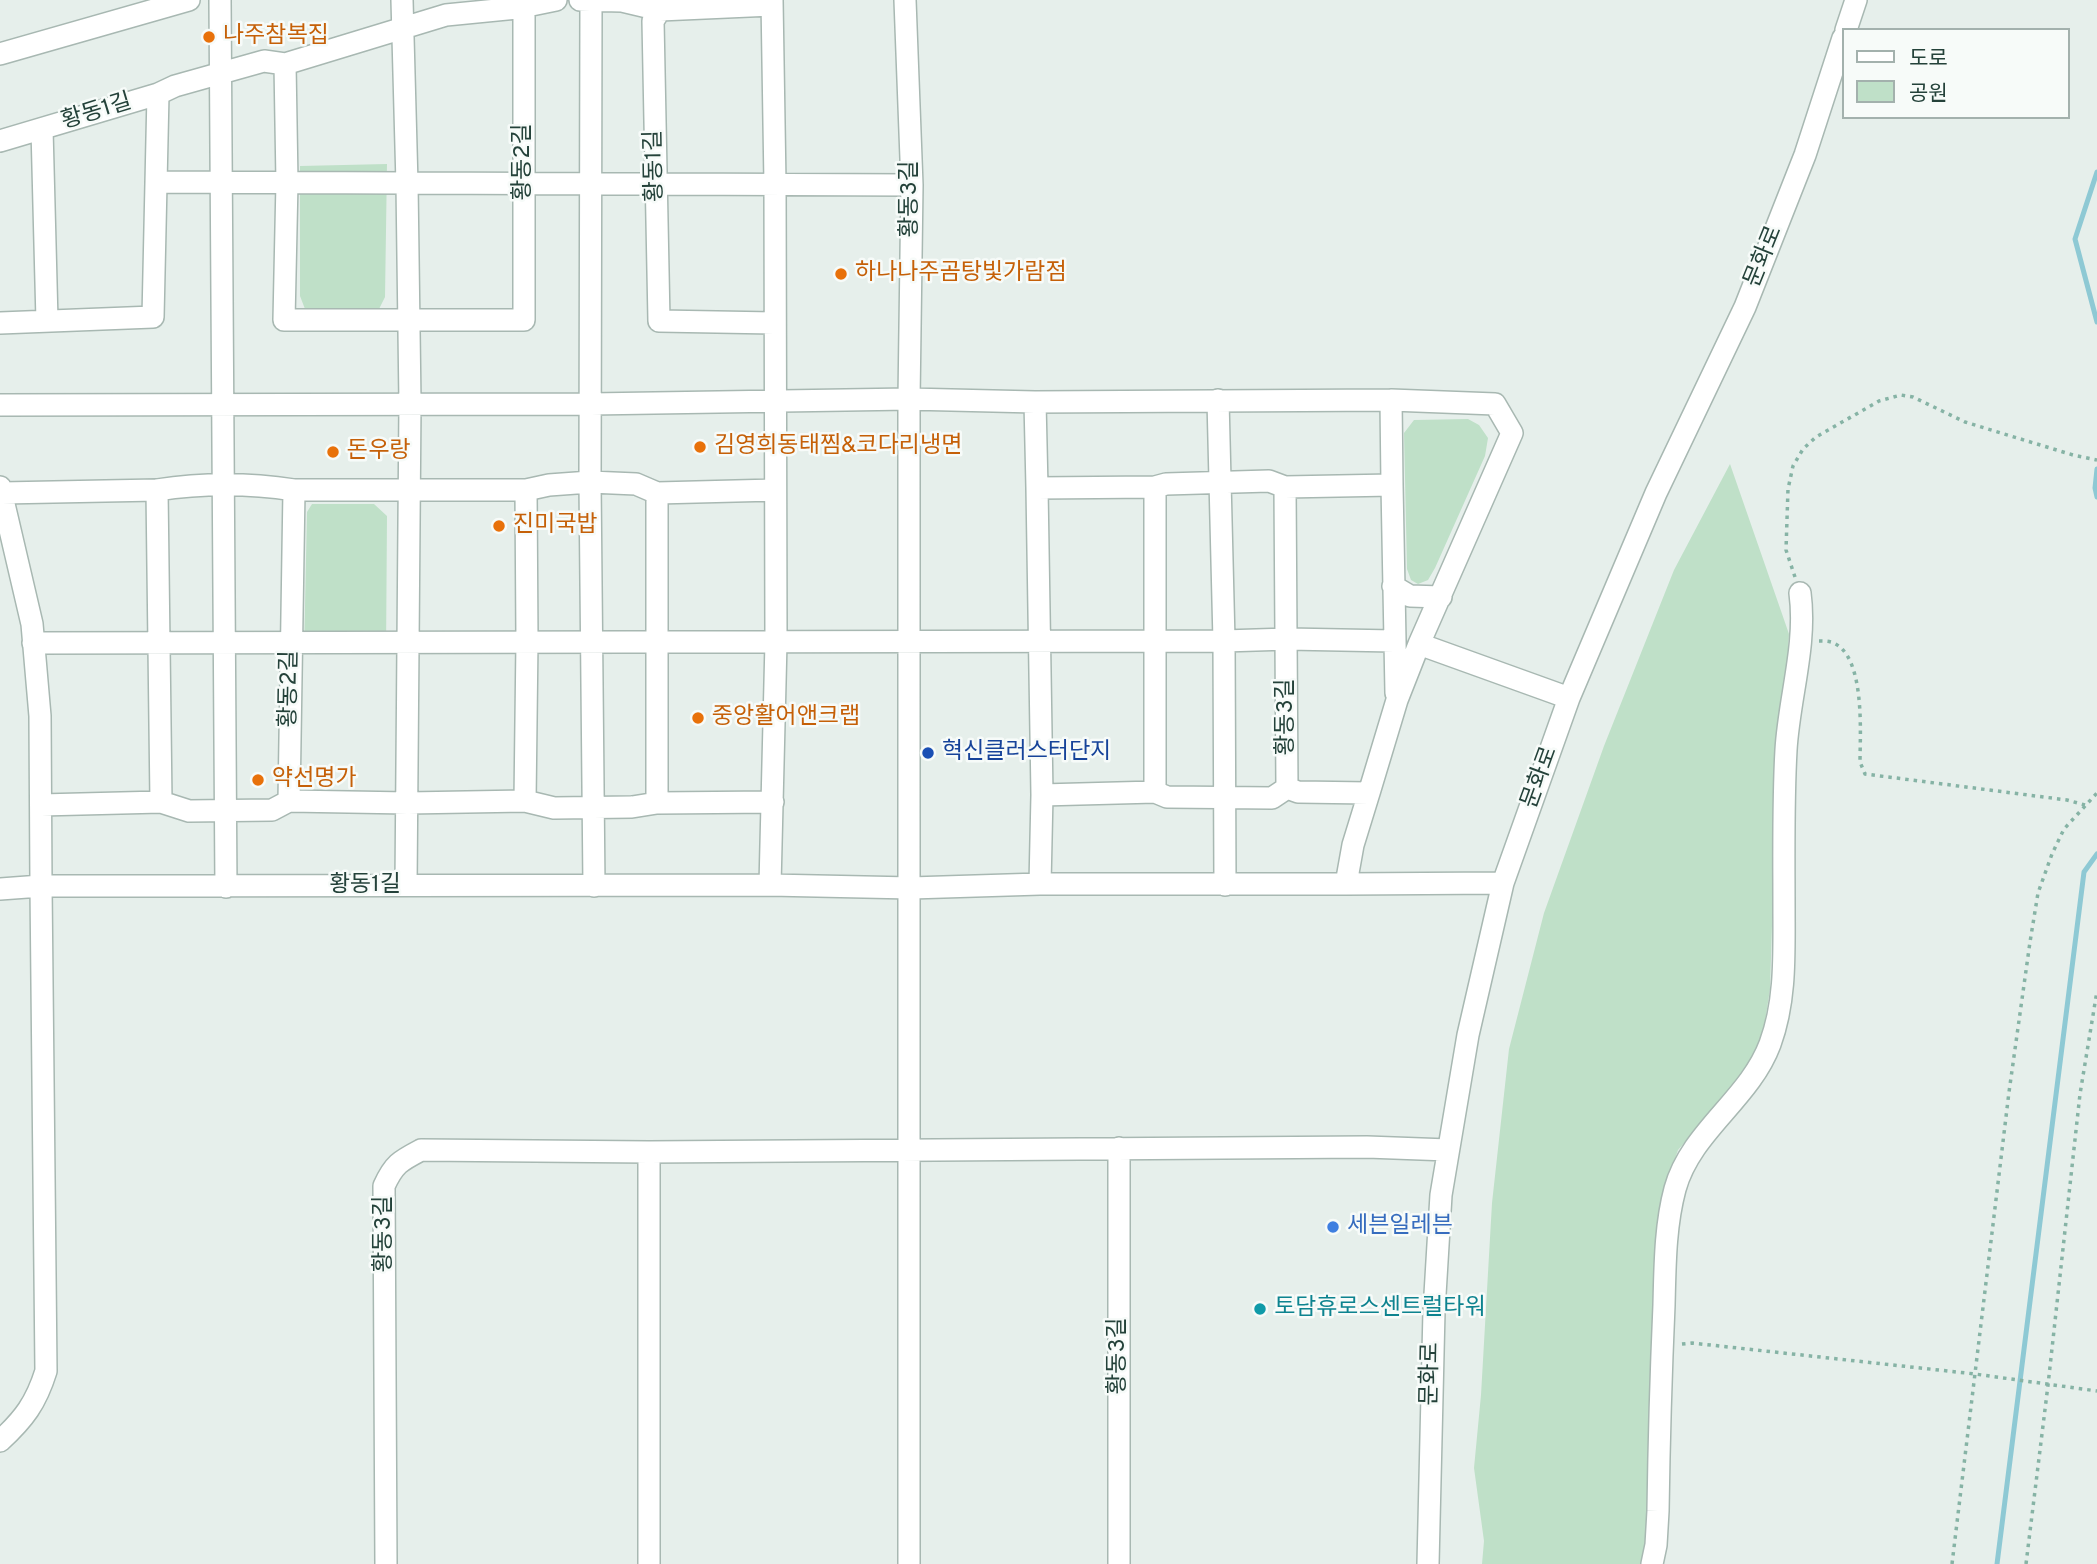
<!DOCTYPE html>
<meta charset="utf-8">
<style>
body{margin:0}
#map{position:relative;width:2097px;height:1564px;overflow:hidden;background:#e6efeb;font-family:Overpass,"Noto Sans KR",sans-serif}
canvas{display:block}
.legend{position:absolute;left:1842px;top:28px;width:228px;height:91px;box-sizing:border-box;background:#f7fbf9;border:2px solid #a3b1ad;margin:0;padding:9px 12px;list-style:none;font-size:21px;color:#24423a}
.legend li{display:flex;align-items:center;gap:14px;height:35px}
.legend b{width:35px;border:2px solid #a3b1ad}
</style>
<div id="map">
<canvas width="2097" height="1564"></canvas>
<ul class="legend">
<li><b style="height:9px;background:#fff"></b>도로</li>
<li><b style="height:19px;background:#bfe0c8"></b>공원</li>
</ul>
</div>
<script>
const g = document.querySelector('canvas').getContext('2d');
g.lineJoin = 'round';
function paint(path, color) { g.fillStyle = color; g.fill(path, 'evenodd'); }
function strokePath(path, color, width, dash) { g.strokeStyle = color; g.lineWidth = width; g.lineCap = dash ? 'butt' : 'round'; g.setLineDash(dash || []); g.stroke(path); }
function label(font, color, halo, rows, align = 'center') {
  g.font = font + ' Overpass,"Noto Sans KR",sans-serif'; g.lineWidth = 5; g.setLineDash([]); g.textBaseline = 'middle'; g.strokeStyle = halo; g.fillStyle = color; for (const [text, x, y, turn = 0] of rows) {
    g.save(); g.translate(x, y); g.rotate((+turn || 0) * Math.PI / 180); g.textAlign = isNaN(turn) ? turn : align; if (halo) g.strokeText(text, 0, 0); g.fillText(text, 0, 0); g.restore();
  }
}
const green = new Path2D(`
 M387 164 385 297 379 309H305L300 296V166Z
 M1468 419 1479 425 1488 438 1485 456 1435 568 1428 580 1418 584 1411 580 1407 569 1404 433 1414 420Z
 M1730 464 1789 634 1774 864 1770 989 1762 1041 1733 1088 1678 1150 1663 1194 1651 1541 1644 1564H1482L1484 1541 1474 1468 1481 1395 1492 1203 1509 1049 1544 913 1604 746 1674 570Z
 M312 504H374L387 516 386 654 304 653 307 512Z`);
const stream = new Path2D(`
 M2097 172 2075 239 2097 322
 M2097 469 2095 488 2097 497
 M1997 1564 2084 872 2097 854`);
const path = new Path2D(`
 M1795 577 1786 550 1788 489 1793 466 1803 449 1816 437 1879 401 1901 395 1913 397 1965 422 2073 455 2097 460
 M1819 641C1823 641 1827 641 1831 642 1866 653 1860 734 1860 762L1865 774 2067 800 2085 805
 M1682 1344 1692 1343 1975 1374 2097 1391
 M1952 1564 2009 1092 2030 942 2038 893 2052 854 2064 829 2097 793
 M2026 1564 2048 1385 2080 1094 2097 991`);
const minor = new Path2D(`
 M220 0 226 887
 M402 0 407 184 410 403 406 885
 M580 0 622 1 660 10
 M591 0 590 482 594 886
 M905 0 912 185 909 399V1564
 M772 5 660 10 653 21 659 321 774 323
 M517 8 524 13V320H284L287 182 285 64 446 15Z
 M517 8 556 0
 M1846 30 1856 0
 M0 54 189 0
 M158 94 175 86 264 61 285 64
 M42 129 47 321
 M0 141 158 94 153 317 0 323
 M156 182 912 185
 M1218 400 1224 641 1225 885
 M1391 400 1392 485
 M1035 402 1037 488
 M0 405 591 404 909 399 1035 402 1391 400 1495 404 1512 433 1419 644 1397 700 1369 793
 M0 487 32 624 40 716 41 886 770 885 911 888 1040 884 1042 795 1037 488 1155 487V792
 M1155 487 1166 484 1269 481 1285 487
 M157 490C203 483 248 483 294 490
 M294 490H526L527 641 525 801 408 803 289 801Z
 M526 490 549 485 590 482 636 484 657 493
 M2 493 157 490 161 802 41 805
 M1393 586 1410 596 1441 597
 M33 643 1224 641 1288 639 1394 641
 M1419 644 1569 698
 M1042 795 1155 792 1167 797 1272 798 1287 788
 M525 801 554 808 632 807 657 803
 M161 802 189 811 272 810 289 801
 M773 802 657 803V493L775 490
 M1040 884H1346L1353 845 1369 793 1298 792 1287 788 1285 487 1392 485 1396 693
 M1346 884 1503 883
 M770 885 776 642 775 184 772 0
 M0 889 41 886 46 1371C36 1403 24 1419 0 1441
 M1119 1148V1564
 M649 1152V1564
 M386 1564 384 1186C394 1164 400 1161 421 1150L649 1152 1367 1147 1448 1150
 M1428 1564 1434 1311 1441 1195 1468 1035 1503 883 1569 698 1656 493 1745 307 1805 155 1843 38
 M1652 1564 1656 1545 1658 1511C1659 1442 1661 1373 1664 1305 1665 1267 1665 1226 1675 1189 1691 1131 1749 1100 1770 1044 1786 1001 1784 954 1784 908 1784 856 1783 803 1786 750 1789 698 1807 645 1800 593`);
const markers = [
 [209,37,7,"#e8710a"],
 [841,274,7,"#e8710a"],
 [700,447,7,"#e8710a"],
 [333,452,7,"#e8710a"],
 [499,526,7,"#e8710a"],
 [698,718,7,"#e8710a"],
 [928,753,7,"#1a4fb4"],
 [258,780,7,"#e8710a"],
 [1333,1227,7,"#3f7fe0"],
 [1260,1309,7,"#0f9aa8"]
];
const foodNames = [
 ["나주참복집",223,37],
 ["하나나주곰탕빛가람점",855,274],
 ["김영희동태찜&코다리냉면",714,447],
 ["돈우랑",347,452],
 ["진미국밥",513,526],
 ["중앙활어앤크랩",712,718],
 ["약선명가",272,780]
];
const streetNames = [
 ["황동1길",97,113,-17],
 ["황동2길",524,162,-90],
 ["황동1길",656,166,-91],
 ["황동3길",911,199,-90],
 ["문화로",1765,257,-68],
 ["황동2길",291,689,-89],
 ["황동3길",1287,717,-90],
 ["문화로",1541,778,-70],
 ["황동1길",365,886],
 ["황동3길",385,1234,-90],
 ["황동3길",1119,1356,-90],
 ["문화로",1432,1374,-89]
];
const transitNames = [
 ["혁신클러스터단지",942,753]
];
const shopNames = [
 ["세븐일레븐",1347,1227]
];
const cultureNames = [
 ["토담휴로스센트럴타워",1274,1309]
];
paint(green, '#bfe0c8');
strokePath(stream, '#8ec9d4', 5);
strokePath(minor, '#a8b8b2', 24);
strokePath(path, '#86b3a5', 3.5, [3.5, 5]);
strokePath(minor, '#fff', 21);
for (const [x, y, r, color] of markers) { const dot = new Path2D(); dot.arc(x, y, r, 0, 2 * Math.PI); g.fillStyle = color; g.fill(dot); strokePath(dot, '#f7fbf9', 2.5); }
label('23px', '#c56008', '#f7fbf9', foodNames, 'left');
label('23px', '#24423a', '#f7fbf9', streetNames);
label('23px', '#164399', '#f7fbf9', transitNames, 'left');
label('23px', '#366cbe', '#f7fbf9', shopNames, 'left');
label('23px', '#0d838f', '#f7fbf9', cultureNames, 'left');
</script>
